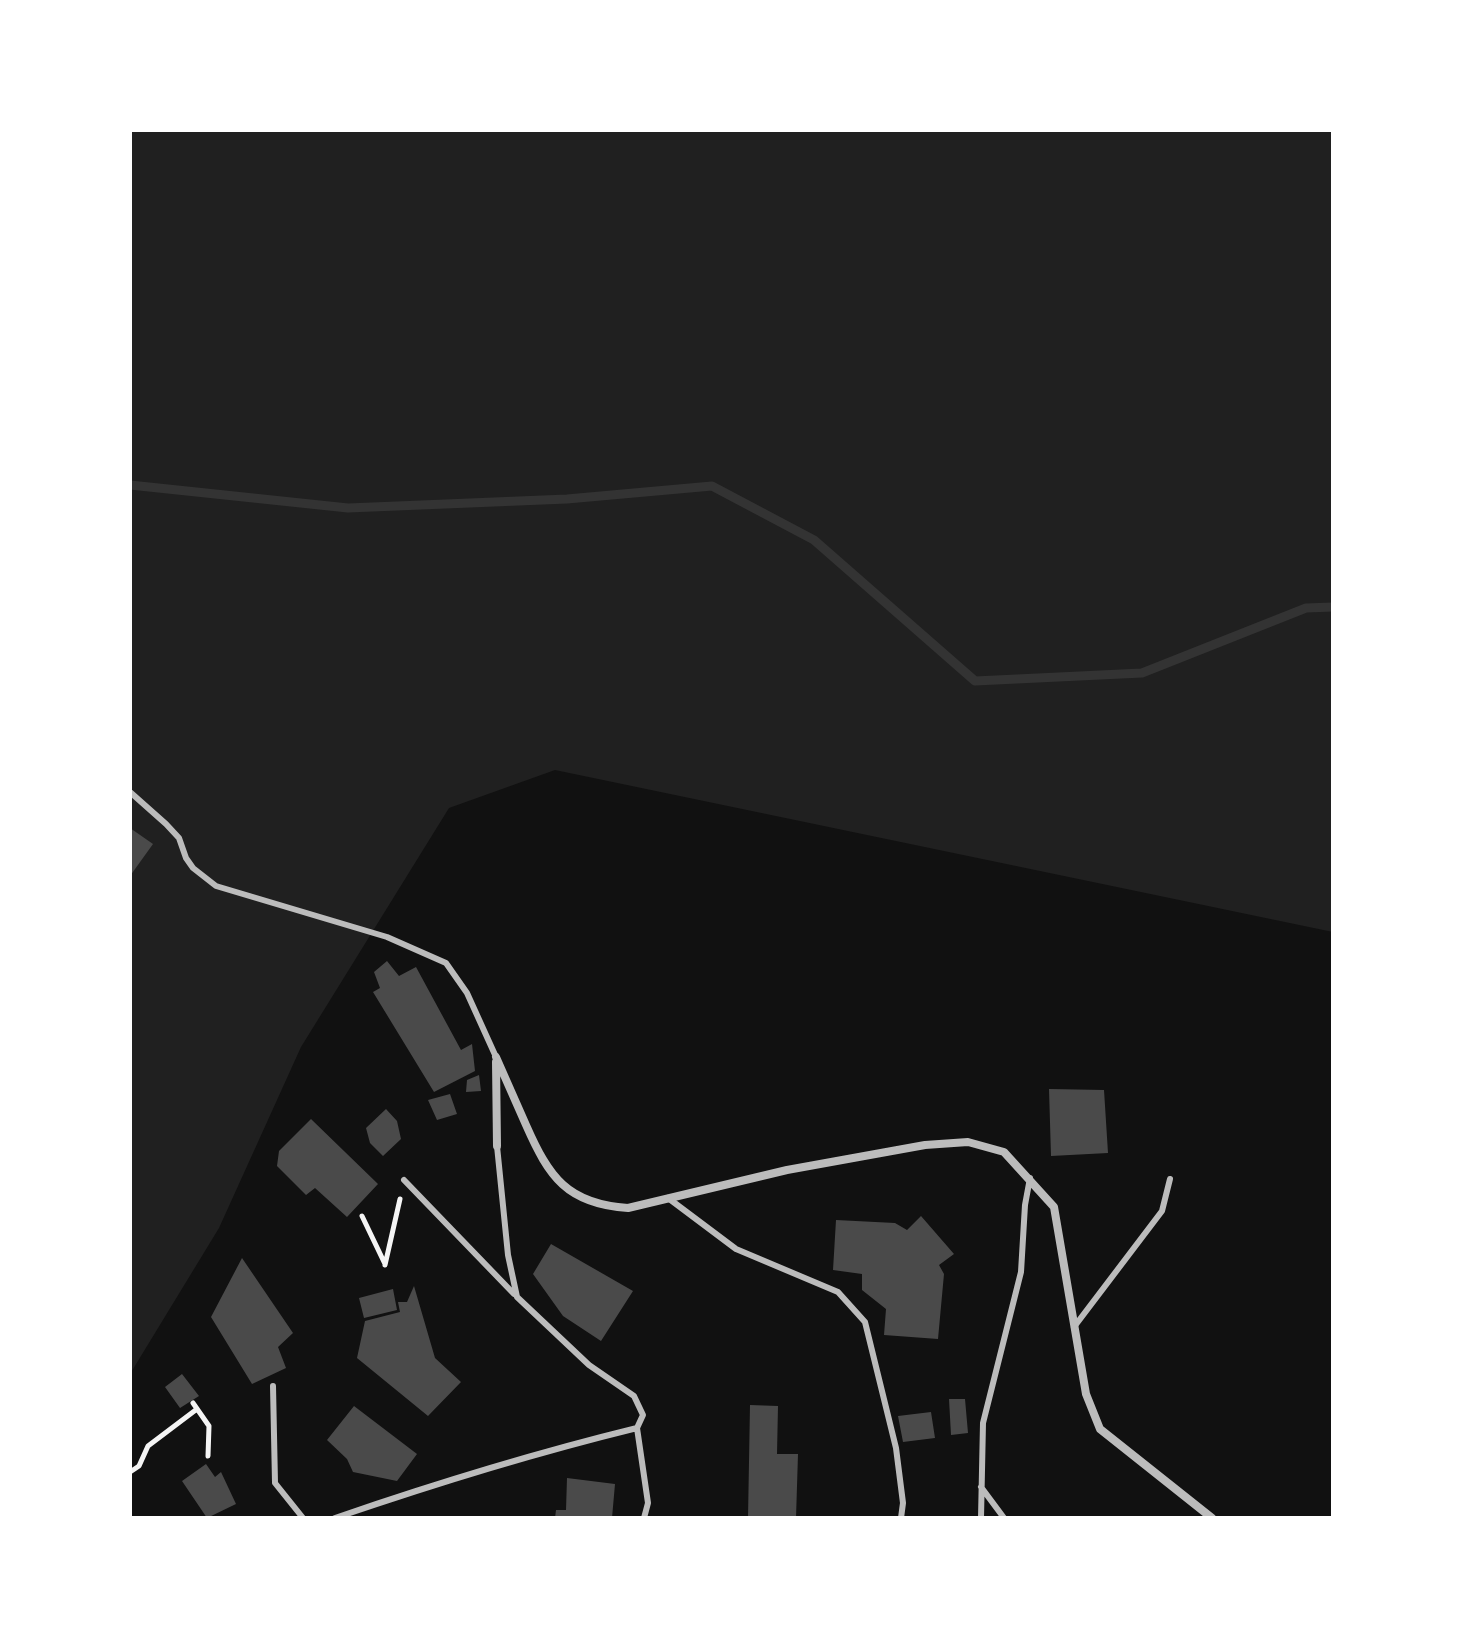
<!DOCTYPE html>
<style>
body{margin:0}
#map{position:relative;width:1463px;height:1648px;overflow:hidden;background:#111;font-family:"Varela Round",sans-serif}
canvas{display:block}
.frame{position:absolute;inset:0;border:132px solid #fff;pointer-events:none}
</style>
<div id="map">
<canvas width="1463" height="1648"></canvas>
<div class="frame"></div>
</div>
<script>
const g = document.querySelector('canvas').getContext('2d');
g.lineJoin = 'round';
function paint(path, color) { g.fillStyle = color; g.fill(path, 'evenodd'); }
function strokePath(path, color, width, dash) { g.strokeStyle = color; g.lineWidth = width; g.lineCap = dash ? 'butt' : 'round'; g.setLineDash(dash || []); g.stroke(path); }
const green = new Path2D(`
 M130 130H1333V932L555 770 449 808 301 1047 219 1228 130 1374Z`);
const stream = new Path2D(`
 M130 485 348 508 567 499 712 486 814 540 975 681 1142 673 1306 608 1333 607`);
const building = new Path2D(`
 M130 828 153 844 130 876Z
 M387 961 399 976 416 967 461 1050 472 1044 475 1071 434 1092 373 992 380 988 374 972Z
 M479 1075 481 1091 466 1092 467 1080Z
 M1049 1089 1104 1090 1108 1153 1051 1156Z
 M450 1094 457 1114 437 1120 428 1100Z
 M386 1109 397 1121 401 1139 383 1156 370 1143 366 1128Z
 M311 1119 378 1184 347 1217 315 1188 306 1195 277 1166 279 1151Z
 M921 1216 954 1254 939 1265 944 1274 938 1339 884 1335 886 1309 862 1290V1274L833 1270 836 1220 895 1223 907 1230Z
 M551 1244 633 1291 601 1341 563 1316 533 1274Z
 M242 1258 293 1333 278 1347 286 1368 252 1384 211 1317Z
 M414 1286 435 1358 461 1382 428 1416 357 1358 365 1321 400 1312 398 1302H407Z
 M393 1289 397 1310 364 1318 359 1298Z
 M182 1374 199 1396 180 1408 165 1387Z
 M949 1399H965L968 1433 951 1435Z
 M750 1405 778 1406 777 1454H798L796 1518H748Z
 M354 1406 417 1454 397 1481 353 1472 347 1459 327 1440Z
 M931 1412 935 1438 903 1442 898 1416Z
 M206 1464 215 1477 221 1472 236 1504 207 1518 182 1481Z
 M567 1478 615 1484 612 1518H555L556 1510H566Z`);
const path = new Path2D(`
 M362 1216 385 1264
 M385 1265 400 1199
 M193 1403 209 1426 208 1456
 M130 1472 139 1466 148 1446 197 1409`);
const service = new Path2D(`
 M130 792 166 824 179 838 186 858 193 868 216 886 387 937 446 963 467 993 496 1057
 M404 1180 514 1294
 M668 1198 736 1249 838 1292 865 1322 896 1448 903 1503 901 1518
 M1074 1327 1162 1211 1170 1179
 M273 1386 275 1483 303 1518
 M637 1428 648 1503 644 1518
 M981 1487 1004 1518
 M335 1518C434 1484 535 1453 637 1428L643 1415 634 1396 589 1365 517 1297 508 1255 497 1146
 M981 1518 983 1423 1021 1272 1025 1205 1030 1178`);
const minor = new Path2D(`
 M496 1057C506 1080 516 1102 526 1125 549 1177 567 1204 628 1208L787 1170 925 1145 968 1142 1004 1152 1054 1207 1086 1394 1100 1429 1212 1518
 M496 1062 497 1146`);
paint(green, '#202020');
strokePath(stream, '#333', 9);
paint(building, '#4a4a4a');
strokePath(path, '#f5f5f5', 5);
strokePath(service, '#bcbcbc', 6);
strokePath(minor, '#bcbcbc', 8);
</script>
